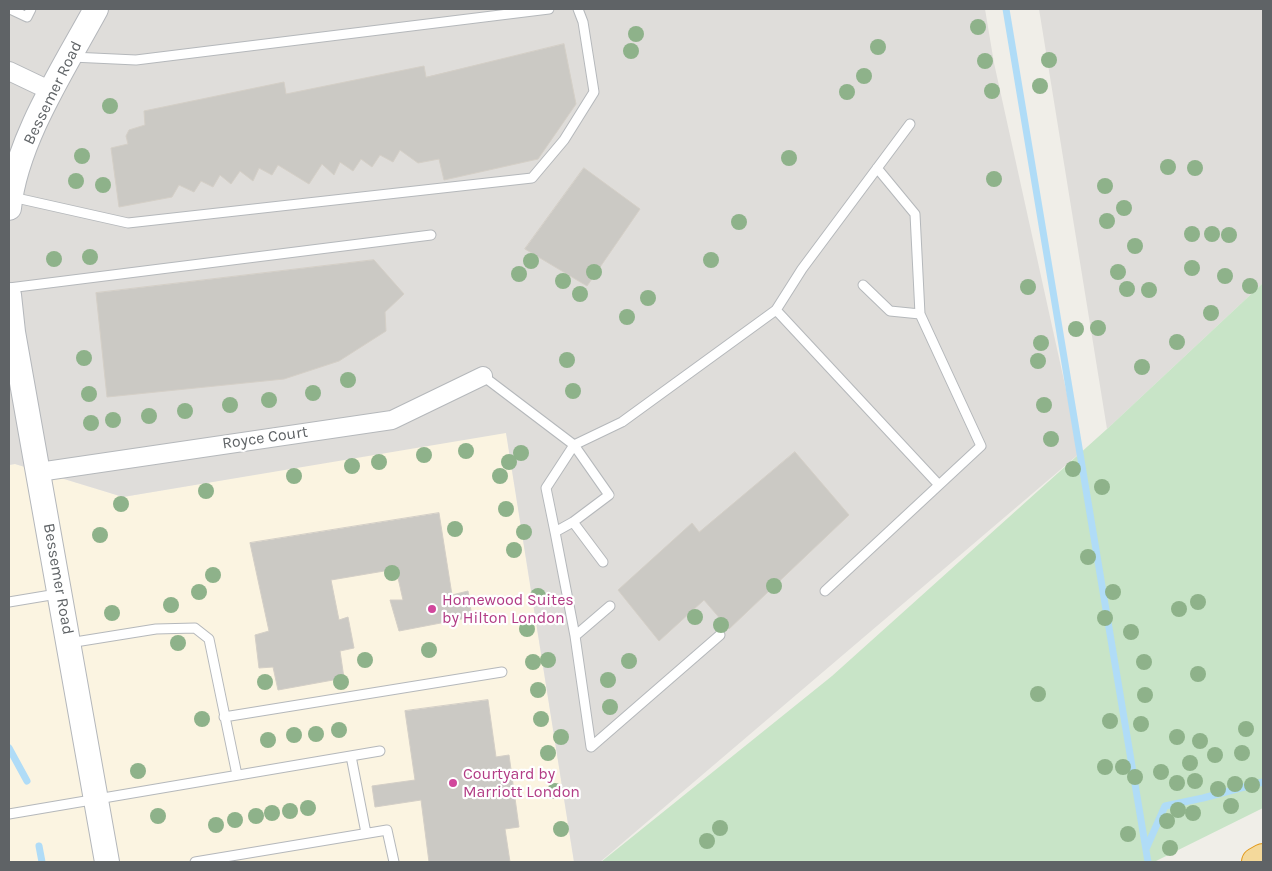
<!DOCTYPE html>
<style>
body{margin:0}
#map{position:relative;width:1272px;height:871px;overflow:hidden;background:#f0eee8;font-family:Karla,sans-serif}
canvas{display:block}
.frame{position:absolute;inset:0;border:10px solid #5f6366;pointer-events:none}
</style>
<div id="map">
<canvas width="1272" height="871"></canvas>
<div class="frame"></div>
</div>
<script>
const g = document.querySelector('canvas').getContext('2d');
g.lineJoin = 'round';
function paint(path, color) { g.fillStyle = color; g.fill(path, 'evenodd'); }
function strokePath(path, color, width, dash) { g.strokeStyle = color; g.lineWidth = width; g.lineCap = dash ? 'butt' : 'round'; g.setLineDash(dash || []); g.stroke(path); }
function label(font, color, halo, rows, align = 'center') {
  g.font = font + ' Karla,sans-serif'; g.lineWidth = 4.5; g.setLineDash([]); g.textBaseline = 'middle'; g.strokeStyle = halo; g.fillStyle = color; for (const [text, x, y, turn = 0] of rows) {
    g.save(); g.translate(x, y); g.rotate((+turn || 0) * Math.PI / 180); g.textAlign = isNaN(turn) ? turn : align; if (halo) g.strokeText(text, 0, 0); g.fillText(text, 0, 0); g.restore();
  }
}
const commercial = new Path2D(`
 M506 432 574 862H9V465L15 464 123 497Z`);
const industrial = new Path2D(`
 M9 9H985L994 63 1080 453 600 862H574L506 433 123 497 15 464 9 465Z
 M1039 9H1263V283L1107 429Z`);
const green = new Path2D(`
 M1263 283V808L1154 862H601L832 676 1107 429Z`);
const stream = new Path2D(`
 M1006 9 1148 862
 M9 748 27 781
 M39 846 42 862
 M1146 849 1165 806 1203 798 1263 782`);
const building = new Path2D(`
 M564 44 576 104 538 159 444 180 439 159 418 163 400 150 393 162 380 155 372 167 361 159 353 171 340 162 334 175 322 164 309 184 278 165 272 175 259 168 253 181 240 171 231 184 220 175 213 187 201 181 194 192 179 185 172 197 119 207 111 148 128 144 126 136 129 130 145 125 144 111 284 82 286 94 424 66 426 77Z
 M584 168 640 209 587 286 525 249Z
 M374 260 404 294 385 312 386 331 339 361 284 379 107 397 96 293Z
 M795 452 849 515 729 629 704 600 659 641 618 590 692 523 699 532Z
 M439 513 452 595 468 591 472 617 399 631 390 600H403L396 569 331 580 339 620 348 617 354 648 340 651 344 678 278 690 273 667 259 668 255 635 269 631 250 543Z
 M488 700 496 757 509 755 519 827 505 829 510 862H429L421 800 375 807 372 786 415 780 405 711Z`);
const lane = new Path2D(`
 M10 9 27 17 31 9
 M72 57 136 60 549 9
 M12 197 128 223 532 178 564 140 594 92 583 22 578 9
 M863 285 890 311 920 314
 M9 288 431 235
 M776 310 939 485
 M483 376 574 445 609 495 573 522 555 532 546 488 574 445 622 422 776 310 802 269 910 124
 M573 522 603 562
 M555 532 575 636 591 747 720 635
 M825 591 981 446 920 314 915 214 877 168
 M9 602 57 594
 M575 636 610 606
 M69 643 156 629 195 628 209 639 237 775
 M224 717 502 672
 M351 756 366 833
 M9 814 380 751
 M195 862 387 830 394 862`);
const street = new Path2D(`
 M9 71 51 91
 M39 472 392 420 483 376`);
const secondary = new Path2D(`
 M9 208C16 141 64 68 96 9
 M9 295 13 332 107 862`);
const highway = new Path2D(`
 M1256 862 1263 858`);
const trees = [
 [978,27],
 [636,34],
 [878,47],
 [631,51],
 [1049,60],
 [985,61],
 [864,76],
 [1040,86],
 [992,91],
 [847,92],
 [110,106],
 [82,156],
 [789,158],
 [1168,167],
 [1195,168],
 [994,179],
 [76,181],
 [103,185],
 [1105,186],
 [1124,208],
 [1107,221],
 [739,222],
 [1192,234],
 [1212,234],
 [1229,235],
 [1135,246],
 [90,257],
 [54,259],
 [711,260],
 [531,261],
 [1192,268],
 [594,272],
 [1118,272],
 [519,274],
 [1225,276],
 [563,281],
 [1250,286],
 [1028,287],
 [1127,289],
 [1149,290],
 [580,294],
 [648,298],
 [1211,313],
 [627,317],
 [1098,328],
 [1076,329],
 [1177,342],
 [1041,343],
 [84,358],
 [567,360],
 [1038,361],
 [1142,367],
 [348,380],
 [573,391],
 [313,393],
 [89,394],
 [269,400],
 [230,405],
 [1044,405],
 [185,411],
 [149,416],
 [113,420],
 [91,423],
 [1051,439],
 [466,451],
 [521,453],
 [424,455],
 [379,462],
 [509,462],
 [352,466],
 [1073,469],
 [294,476],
 [500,476],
 [1102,487],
 [206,491],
 [121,504],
 [506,509],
 [455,529],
 [524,532],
 [100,535],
 [514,550],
 [1088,557],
 [392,573],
 [213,575],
 [774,586],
 [199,592],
 [1113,592],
 [538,596],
 [1198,602],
 [171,605],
 [1179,609],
 [112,613],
 [695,617],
 [1105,618],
 [721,625],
 [527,629],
 [1131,632],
 [178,643],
 [429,650],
 [365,660],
 [548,660],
 [629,661],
 [533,662],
 [1144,662],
 [1198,674],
 [608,680],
 [265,682],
 [341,682],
 [538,690],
 [1038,694],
 [1145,695],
 [610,707],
 [202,719],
 [541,719],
 [1110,721],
 [1141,724],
 [1246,729],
 [339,730],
 [316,734],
 [294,735],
 [561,737],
 [1177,737],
 [268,740],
 [1200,741],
 [548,753],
 [1242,753],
 [1215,755],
 [1190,763],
 [1105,767],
 [1123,767],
 [138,771],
 [1161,772],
 [1135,777],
 [1195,781],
 [1177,783],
 [1235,784],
 [1252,785],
 [1218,789],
 [555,791],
 [1231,806],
 [308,808],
 [1178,810],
 [290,811],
 [272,813],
 [1193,813],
 [158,816],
 [256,816],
 [235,820],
 [1167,821],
 [216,825],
 [720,828],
 [561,829],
 [1128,834],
 [707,841],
 [1170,848]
];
const markers = [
 [432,609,5,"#d1479c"],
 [453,783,5,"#d1479c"]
];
const streetNames = [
 ["Bessemer Road",53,93,-64],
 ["Royce Court",265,438,-8],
 ["Bessemer Road",58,579,80]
];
const hotelNames = [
 ["Homewood Suites",442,600],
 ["by Hilton London",442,618],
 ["Courtyard by",463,774],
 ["Marriott London",463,792]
];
paint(commercial, '#fbf4e1');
paint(industrial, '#dfddda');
paint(green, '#c8e4c7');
strokePath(stream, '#b0dcf7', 7);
paint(building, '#cbc9c4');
strokePath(building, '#d4cfc7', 1);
strokePath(lane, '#b5b8bb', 11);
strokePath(street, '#b5b8bb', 20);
strokePath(secondary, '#b4b7bb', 26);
strokePath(highway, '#e29816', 30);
strokePath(lane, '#fff', 9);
strokePath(street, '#fff', 18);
strokePath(secondary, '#fff', 24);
strokePath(highway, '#f4d99b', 28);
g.fillStyle = '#8eb28a';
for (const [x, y] of trees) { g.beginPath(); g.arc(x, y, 8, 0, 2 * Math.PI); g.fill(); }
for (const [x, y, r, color] of markers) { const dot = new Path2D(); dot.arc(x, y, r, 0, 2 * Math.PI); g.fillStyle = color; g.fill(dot); strokePath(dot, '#fff', 2); }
label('16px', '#5f6366', '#fff', streetNames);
label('16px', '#b23c85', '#fff', hotelNames, 'left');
</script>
